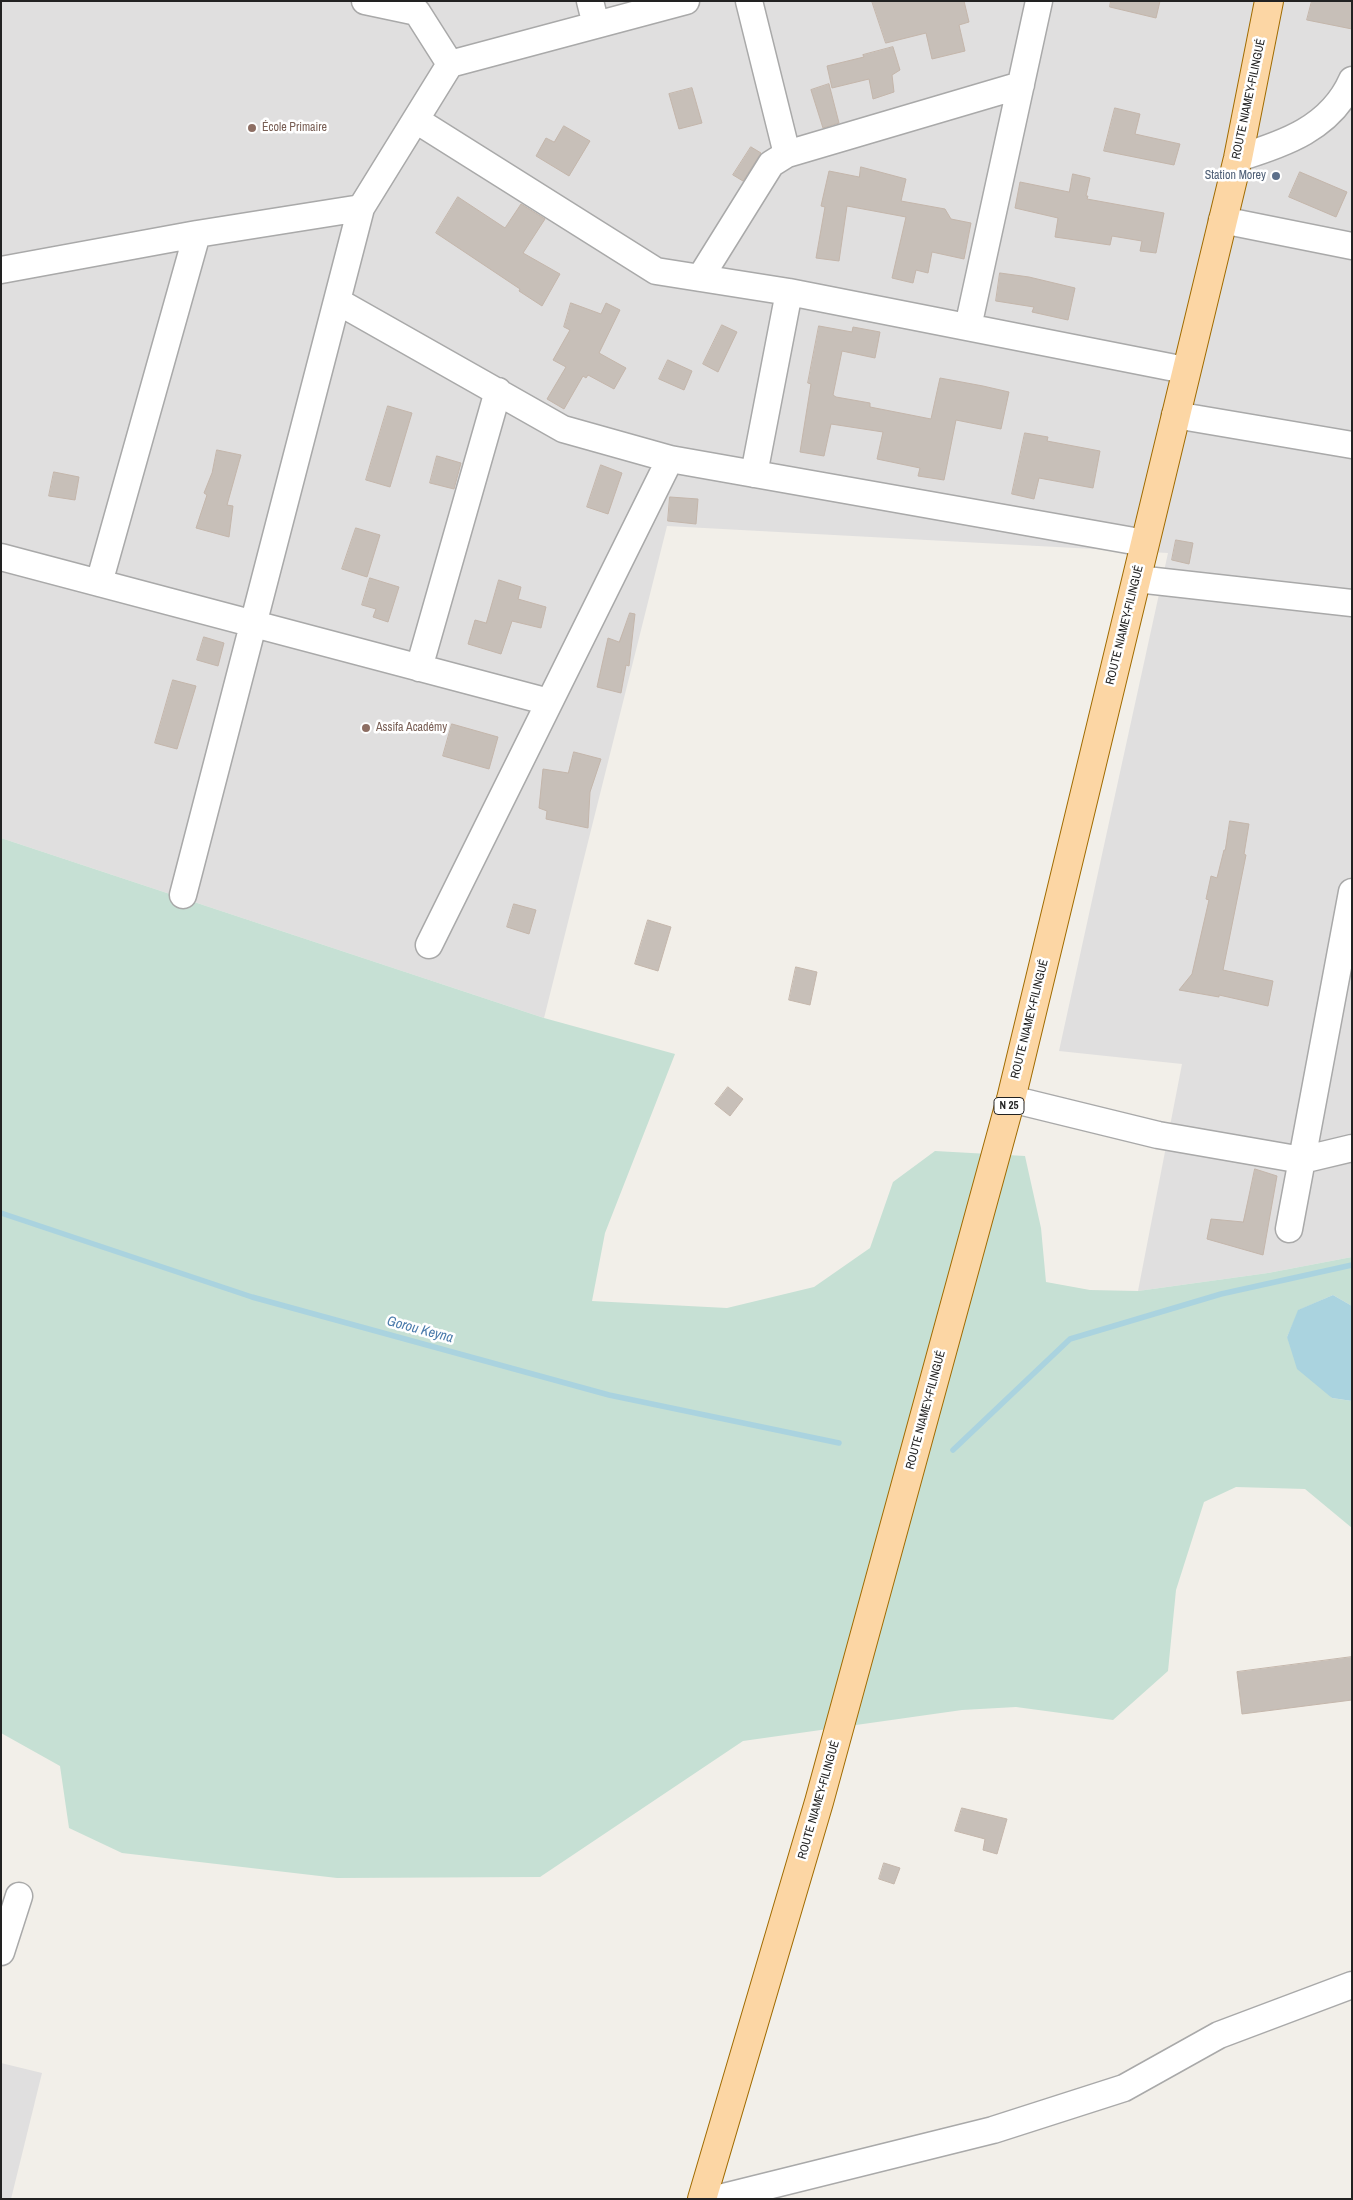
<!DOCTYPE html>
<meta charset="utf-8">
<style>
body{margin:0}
#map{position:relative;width:1353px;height:2200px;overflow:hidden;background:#f2efe9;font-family:"Archivo Narrow",sans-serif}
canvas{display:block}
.frame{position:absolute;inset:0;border:2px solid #222;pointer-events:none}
</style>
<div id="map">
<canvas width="1353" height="2200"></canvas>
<div class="frame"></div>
</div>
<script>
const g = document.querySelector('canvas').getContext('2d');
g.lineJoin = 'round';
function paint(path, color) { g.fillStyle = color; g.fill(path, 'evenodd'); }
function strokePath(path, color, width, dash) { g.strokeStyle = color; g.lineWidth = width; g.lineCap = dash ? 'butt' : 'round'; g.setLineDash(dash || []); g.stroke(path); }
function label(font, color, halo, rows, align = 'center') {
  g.font = font + ' "Archivo Narrow",sans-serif'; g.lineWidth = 5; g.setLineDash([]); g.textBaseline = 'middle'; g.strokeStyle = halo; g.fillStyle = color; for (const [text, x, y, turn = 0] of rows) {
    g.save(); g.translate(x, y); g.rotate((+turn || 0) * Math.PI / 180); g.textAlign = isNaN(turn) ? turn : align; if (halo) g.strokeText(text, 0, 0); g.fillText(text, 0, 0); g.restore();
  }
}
const residential = new Path2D(`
 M1 1H1352V1257L1268 1273 1138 1291 1182 1064 1059 1051 1168 553 667 526 544 1018 1 838Z
 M1 2063 42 2073 11 2199H1Z`);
const wetland = new Path2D(`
 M1 838 544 1018 675 1054 605 1233 592 1301 727 1308 814 1287 870 1248 893 1182 935 1151 1025 1156 1041 1228 1046 1282 1090 1290 1138 1291 1268 1273 1352 1257V1306L1333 1295 1299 1310 1287 1337 1332 1398 1352 1401V1528L1305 1489 1236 1487 1204 1502 1176 1590 1168 1671 1113 1720 1016 1707 962 1710 743 1741 540 1877 337 1878 122 1853 69 1828 60 1766 1 1733Z`);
const water = new Path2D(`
 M1333 1295 1352 1306V1401L1332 1398 1297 1369 1287 1337 1298 1310Z`);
const stream = new Path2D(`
 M1 1213 252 1297 609 1395 839 1443
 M953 1450 1070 1339 1221 1294 1352 1265`);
const building = new Path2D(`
 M872 1H964L969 22 959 25 965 51 932 59 926 33 886 43Z
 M1111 1H1160L1156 18 1110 7Z
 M1312 1H1352V29L1307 20Z
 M893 47 900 70 892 75 894 92 873 99 869 79 832 88 827 66 864 57 863 55Z
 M829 84 839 123 823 128 811 90Z
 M692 88 702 123 679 129 669 94Z
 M1115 108 1140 114 1135 134 1180 144 1174 165 1104 151Z
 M564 126 590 141 569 176 536 156 546 138 554 142Z
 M751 147 761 153 743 181 733 175Z
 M861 167 906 179 901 201 945 209 951 219 971 223 964 259 932 252 928 273 916 270 913 283 892 278 906 217 847 206 839 261 816 258 825 207 821 206 829 171 859 177Z
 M1300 172 1347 192 1336 217 1289 197Z
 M1073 174 1090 178 1086 196H1088L1087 199 1164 213 1156 253 1140 251 1142 241 1112 236 1110 245 1055 237 1058 218 1015 208 1020 182 1069 192Z
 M458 197 505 228 521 204 545 219 523 253 560 274 542 306 519 291 520 289 436 233Z
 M1000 273 1029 277 1075 288 1068 320 1032 312 1034 307 996 301Z
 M571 303 601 314 606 303 620 310 599 353 626 368 614 389 588 375 586 378 583 376 564 409 547 399 566 367 553 360 570 330 564 327Z
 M722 325 737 332 718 372 703 364Z
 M819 326 852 332 853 327 880 332 875 358 842 351 833 395 836 397 870 403V407L931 419 940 378 983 386 1009 392 1001 429 956 420 944 480 918 476 920 468 877 459 883 432 831 424 824 456 800 452 811 384 808 383Z
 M668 360 692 371 684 390 659 379Z
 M388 406 412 413 390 487 366 480Z
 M1025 433 1048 437 1047 441 1100 451 1093 488 1039 478 1034 499 1012 494Z
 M217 450 241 455 227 505 233 506 229 537 196 528 207 495 204 493 212 473Z
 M437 456 461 463 454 489 430 483Z
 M601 465 622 473 608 514 587 507Z
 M54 472 79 477 75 500 49 496Z
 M670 497 698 499 696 524 668 521Z
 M356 528 380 535 367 577 342 569Z
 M1176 540 1193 543 1189 564 1172 560Z
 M370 578 399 587 388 622 373 617 376 609 362 605Z
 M499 580 521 587 518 599 546 607 541 628 512 621 501 654 468 644 475 620 486 623Z
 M630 613 635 614 629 666 626 665 621 693 597 687 608 638 619 642Z
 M204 637 224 643 218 666 197 660Z
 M173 680 196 686 177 749 155 743Z
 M452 724 498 737 489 769 443 756Z
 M574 752 601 759 590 792 588 828 546 819 547 811 539 808 543 769 568 773Z
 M1230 821 1249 824 1244 854 1246 855 1223 970 1273 981 1268 1006 1219 995V997L1179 990 1192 974 1209 900 1206 899 1211 876 1217 878 1224 850H1225Z
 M514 904 536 910 529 934 507 927Z
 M648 920 671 927 658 971 635 964Z
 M796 967 817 972 810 1005 789 1000Z
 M728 1087 743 1099 730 1116 715 1104Z
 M1255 1169 1277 1176 1263 1255 1207 1239 1211 1219 1243 1222Z
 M1352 1657V1700L1242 1714 1237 1672Z
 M962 1808 1007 1819 997 1854 983 1850 985 1839 955 1831Z
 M884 1863 900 1868 894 1884 879 1879Z`);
const minor = new Path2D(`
 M365 1 417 12 450 64
 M590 1 596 25
 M749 1 787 154
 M416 120 656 271 789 292 1185 370
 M1238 158C1284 144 1331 128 1352 80
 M1222 220 1352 246
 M1 270 197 234 361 208 450 64 686 1
 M700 278 771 164 787 154 1021 85
 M337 301 563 429 670 459 1145 543
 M968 327 1039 1
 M1175 415 1352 445
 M754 474 789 292
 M1 557 549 702
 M1137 579 1352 603
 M99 583 197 234
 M419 668 498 391
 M183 895 361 208
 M429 945 670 459
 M1011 1099 1158 1135 1302 1160 1352 1148
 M1289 1229 1352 892
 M1 1952 19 1896
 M715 2199 993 2130 1124 2088 1219 2035 1352 1985`);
const major = new Path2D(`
 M702 2199 819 1802 1011 1099 1238 158 1269 1`);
const markers = [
 [252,128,5,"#8d6e63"],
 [1276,176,5,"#5c6f8a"],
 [366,728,5,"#8d6e63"]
];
const shields = [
 [1009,1106,30]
];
const shieldNames = [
 ["N 25",1009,1106]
];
const streetNames = [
 ["ROUTE NIAMEY-FILINGUÉ",1249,99,-78],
 ["ROUTE NIAMEY-FILINGUÉ",1125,625,-76],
 ["ROUTE NIAMEY-FILINGUÉ",1030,1019,-76],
 ["ROUTE NIAMEY-FILINGUÉ",926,1410,-75],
 ["ROUTE NIAMEY-FILINGUÉ",819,1800,-74]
];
const educationNames = [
 ["École Primaire",262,128],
 ["Assifa Académy",376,728]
];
const serviceNames = [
 ["Station Morey",1266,176]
];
const waterNames = [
 ["Gorou Keyna",420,1330,15]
];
paint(residential, '#e0dfdf');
paint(wetland, '#c6e0d4');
paint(water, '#aad3df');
strokePath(stream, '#aad3df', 5.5);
paint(building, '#c7bfb8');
strokePath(building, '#c4b6ab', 1);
strokePath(minor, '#a9a9a9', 29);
strokePath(major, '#a06b00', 30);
strokePath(minor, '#fff', 26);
strokePath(major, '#fcd6a4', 28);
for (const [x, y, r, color] of markers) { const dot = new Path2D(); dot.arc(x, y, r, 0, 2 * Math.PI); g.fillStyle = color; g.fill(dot); strokePath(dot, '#fff', 2); }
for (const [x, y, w] of shields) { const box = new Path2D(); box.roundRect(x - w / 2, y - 8.5, w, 17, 4); g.fillStyle = '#fff'; g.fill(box); strokePath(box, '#222', 1); }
label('bold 11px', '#222', null, shieldNames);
label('12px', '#222', '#fff', streetNames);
label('12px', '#785e54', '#fff', educationNames, 'left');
label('12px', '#4e5e75', '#fff', serviceNames, 'right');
label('italic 14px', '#4a7aab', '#fff', waterNames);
</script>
